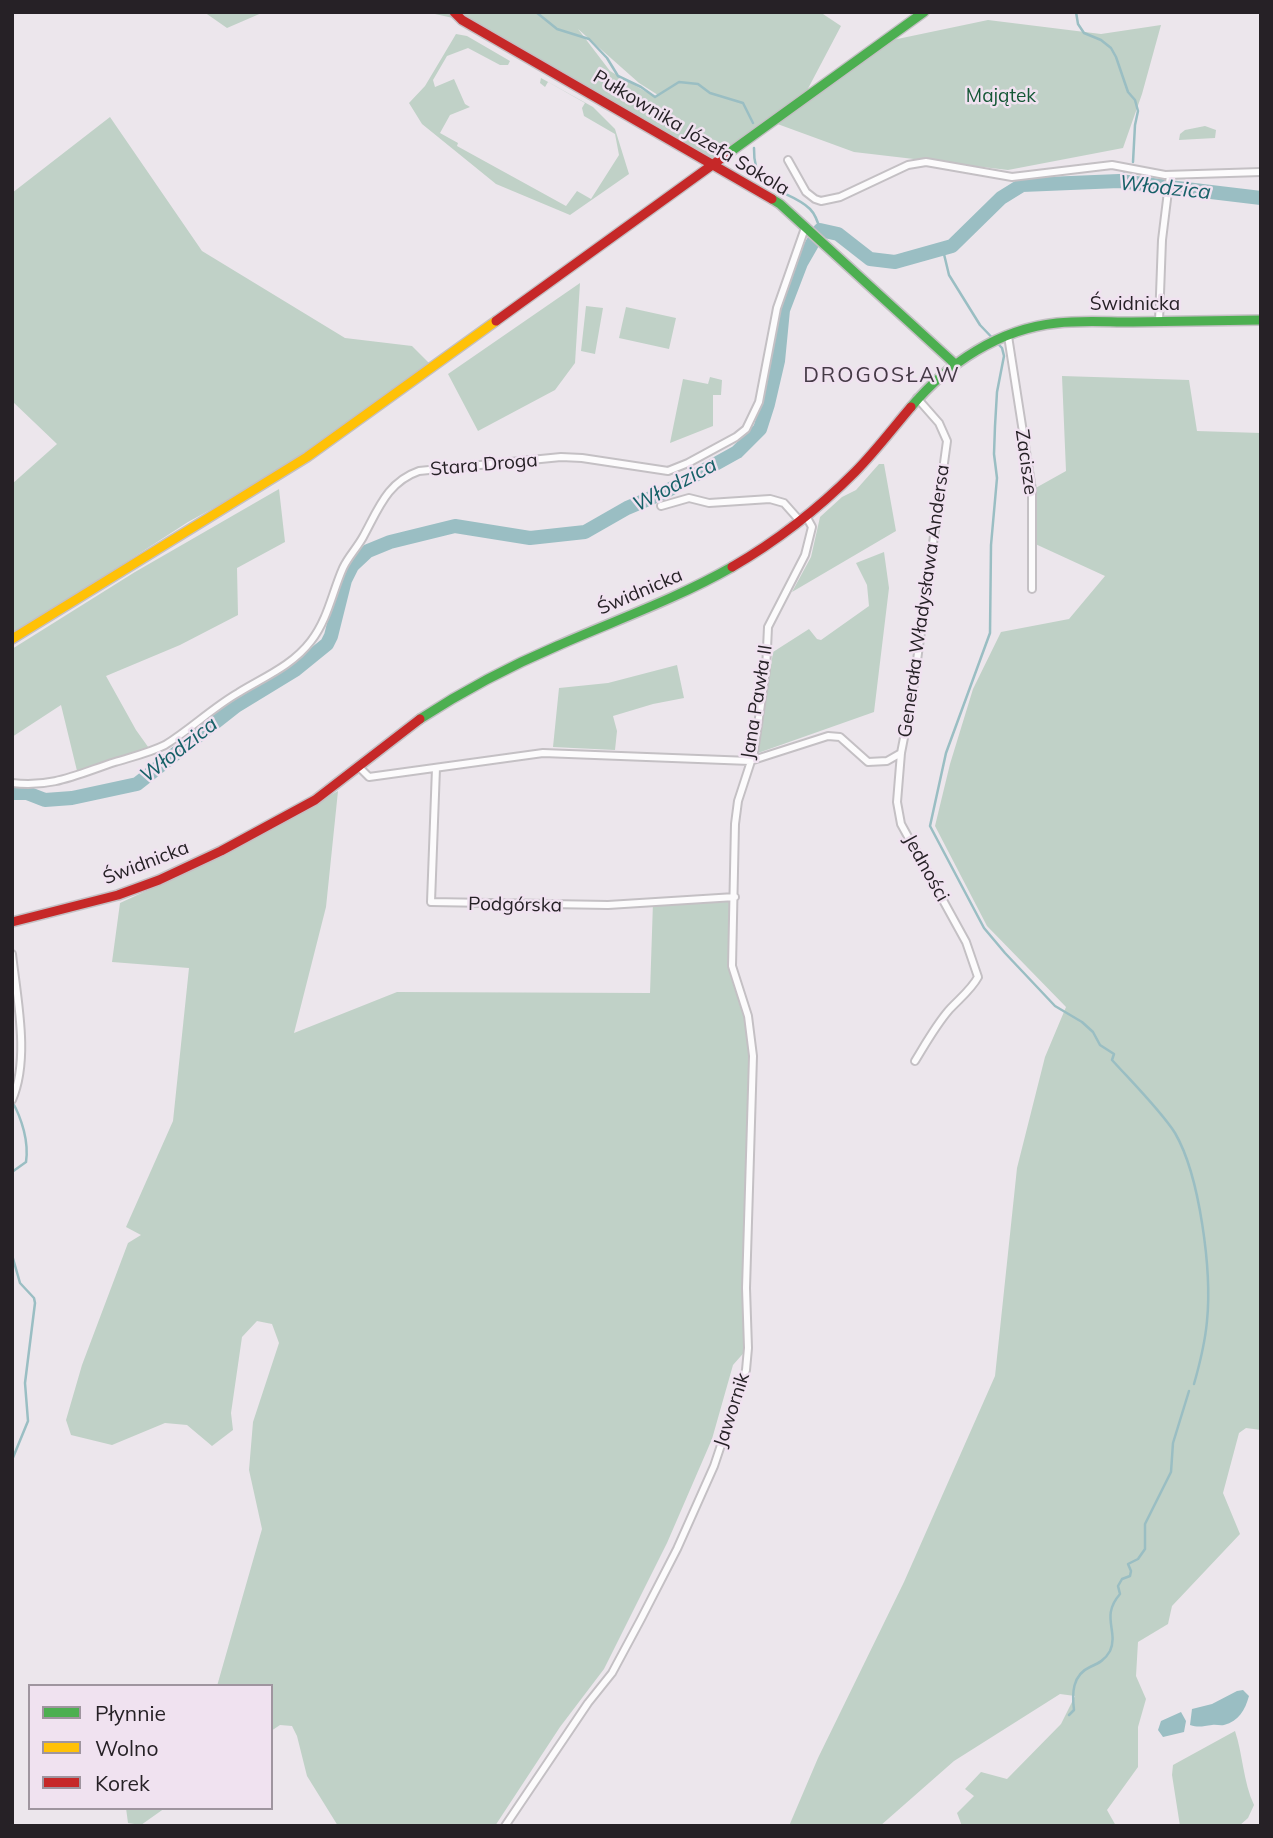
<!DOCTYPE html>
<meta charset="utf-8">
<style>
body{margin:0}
#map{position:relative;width:1273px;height:1838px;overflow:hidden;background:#ece6ec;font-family:Mulish,sans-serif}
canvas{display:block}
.frame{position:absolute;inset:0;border:14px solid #262126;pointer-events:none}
.legend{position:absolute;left:28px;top:1684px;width:245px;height:126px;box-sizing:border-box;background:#f0e2f0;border:2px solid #9f959f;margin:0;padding:9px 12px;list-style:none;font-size:21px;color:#262126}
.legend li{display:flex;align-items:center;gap:14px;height:35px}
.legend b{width:35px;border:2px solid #9f959f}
</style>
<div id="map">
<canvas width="1273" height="1838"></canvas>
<div class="frame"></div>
<ul class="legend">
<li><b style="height:9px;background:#4caf50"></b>Płynnie</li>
<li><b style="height:9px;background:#ffc107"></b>Wolno</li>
<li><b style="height:9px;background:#c62828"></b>Korek</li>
</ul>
</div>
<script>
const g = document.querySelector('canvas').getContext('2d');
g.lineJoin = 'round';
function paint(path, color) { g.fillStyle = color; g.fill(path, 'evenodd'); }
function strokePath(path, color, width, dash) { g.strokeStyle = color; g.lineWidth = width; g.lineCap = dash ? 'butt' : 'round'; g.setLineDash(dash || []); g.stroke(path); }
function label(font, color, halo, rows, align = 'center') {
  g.font = font + ' Mulish,sans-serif'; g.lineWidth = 5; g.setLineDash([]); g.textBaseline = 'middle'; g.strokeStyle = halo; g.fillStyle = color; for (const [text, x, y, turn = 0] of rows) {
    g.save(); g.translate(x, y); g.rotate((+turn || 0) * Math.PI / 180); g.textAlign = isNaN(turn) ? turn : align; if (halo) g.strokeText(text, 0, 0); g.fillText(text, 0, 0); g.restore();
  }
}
const green = new Path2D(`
 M204 12H264L227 28Z
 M426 12H820L841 26 802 100 883 42 988 20 1101 34 1161 25 1142 94 1123 148 1008 170 854 152 772 122 714 164 462 20ZM578 29 639 83 658 95 655 97 610 71Z
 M456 34 467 36 510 61 508 65H500L468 48 447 56 433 80 435 87 454 79 465 104 470 107 450 115 440 133 458 143 457 146 566 206 577 191 591 199 619 155 615 134 584 116 582 108 585 103 548 82 545 87 540 83 541 78 593 107 615 129 629 174 570 215 496 184 422 124 409 103 425 86Z
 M110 117 202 251 345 338 412 346 433 367 307 457 188 522 12 636V484L57 444 12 401V193Z
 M1205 126 1216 130 1215 138 1179 140 1180 134 1185 130Z
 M580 283 575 363 555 390 478 431 448 374Z
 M586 306 603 308 595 354 581 351Z
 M626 307 676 318 669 349 619 338Z
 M1062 376 1189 380 1197 431 1261 433V1430L1246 1428 1239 1433 1223 1493 1240 1534 1172 1606 1168 1624 1138 1642 1136 1676 1146 1699 1138 1727V1767L1107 1810 1116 1826H962L957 1813 974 1796 965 1789 981 1772 1007 1779 1061 1724 1075 1696 1060 1694 954 1761 880 1826H789L818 1758 904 1582 995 1376 1017 1168 1045 1057 1066 1007 987 926 935 826 950 764 973 689 1001 632 1069 619 1105 576 1031 542 1032 490 1066 471Z
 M710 377 722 380 721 395H713V426L670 443 683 379 708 384Z
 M879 464H884L896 531 792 592 811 557 820 517 842 497 856 490Z
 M279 489 285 542 237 568 238 615 180 645 106 676 136 730 151 751 78 775 61 705 12 737V649L135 572Z
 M884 552 889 588 874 712 758 753 773 652 809 629 817 639 821 640 869 606 867 585 856 563Z
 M677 665 684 698 653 704 613 716 617 731 615 750 553 747 559 688 608 683Z
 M338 791 326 907 294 1033 397 992 650 993 653 902 735 897 732 966 751 1032 748 1348 733 1365 712 1439 667 1543 604 1669 560 1727 495 1826H338L307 1776 297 1736 292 1726 280 1725 271 1731V1686H217L262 1529 249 1470 253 1422 279 1343 272 1324 257 1321 242 1337 231 1413 233 1430 212 1446 187 1425 165 1423 112 1445 71 1435 66 1420 82 1365 128 1243 141 1235 126 1227 173 1121 189 968 112 962 120 903 230 852Z
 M1235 1731C1243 1755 1243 1781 1254 1805L1248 1818 1239 1826H1180L1172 1775 1173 1765Z
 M126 1808H165L141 1825 128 1823Z`);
const water = new Path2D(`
 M1243 1690 1249 1696C1245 1710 1239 1721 1224 1725 1220 1726 1216 1724 1212 1725 1203 1726 1199 1728 1190 1725L1192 1709 1212 1704 1237 1691Z
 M1181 1712 1186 1721 1184 1732 1163 1737 1158 1730 1161 1721Z`);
const stream = new Path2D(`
 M536 12 557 29 589 39 607 58 618 76 641 87 655 97 679 82 698 84 710 93 743 103 753 123
 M1076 12 1078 24 1084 33 1101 40 1111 48 1116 57 1128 92 1135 100 1138 111 1135 125 1133 162
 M754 148C753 195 787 187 810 209 816 215 818 222 820 230
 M1122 182 1124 172
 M943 250 949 275 980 325 1002 348 1004 356 997 392 995 426 994 454 997 478 991 545 990 633 946 753 930 826 984 928 1005 953 1055 1006 1082 1022 1093 1032 1100 1045 1114 1054 1112 1060C1131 1081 1161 1111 1175 1133 1200 1176 1212 1271 1207 1321 1205 1343 1200 1363 1194 1384
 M12 1101C22 1119 29 1142 26 1162L12 1172
 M12 1255 20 1283 34 1298 35 1303 25 1383 28 1421 12 1460
 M1069 1715 1074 1710C1072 1694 1072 1675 1090 1667 1099 1663 1105 1660 1110 1651 1119 1631 1100 1617 1120 1594L1118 1586 1122 1579 1130 1576 1131 1571 1128 1564 1138 1559 1145 1549V1524L1171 1472 1173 1443 1189 1391`);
const river = new Path2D(`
 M12 793H27L45 800 72 798 137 784 236 706 295 670 327 644 331 636 345 580 352 566 368 551 390 542 455 526 530 538 585 532 627 508 665 492 737 452 760 429 768 404 778 361 783 310 801 263 820 230 838 234 870 259 895 262 952 246 1001 198 1022 185 1119 181 1261 198`);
const street = new Path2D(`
 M788 160 806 192 815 199 821 201 840 197 908 165 926 162 1012 177 1112 165 1165 175 1261 172
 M1159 321 1162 240 1170 175
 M1008 336 1032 490V589
 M661 506 689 498 709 503 770 499 784 503 800 521
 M359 767 369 777 543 753 750 761 828 736 840 737 868 762 887 761 901 753
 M436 768 431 902 608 905 735 897
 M12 783C52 788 78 774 115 762 131 757 149 753 165 745 191 729 212 708 238 693 264 677 292 666 311 641 328 619 332 593 343 568 348 557 357 548 363 537 378 510 387 482 419 471L561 457 582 458 668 471 688 463 736 437 746 429 759 402 777 308 805 228
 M12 954C17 999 30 1059 12 1100
 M915 1061C926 1043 936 1025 949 1010 959 999 971 990 978 977L966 942 901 824 897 802 901 753 912 697 947 441 939 423 917 398
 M505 1826 588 1703 612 1673 641 1619 677 1549 714 1466 746 1370 748 1348 746 1288 753 1056 748 1016 732 966 735 824 738 801 754 752 766 670 768 627 805 555 812 527 806 516`);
const fast = new Path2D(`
 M726 155 924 12
 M772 199 780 204 955 364
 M911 407C948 363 999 329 1057 323 1081 320 1107 322 1132 322 1175 321 1218 321 1261 320
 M420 719C463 691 510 666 557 646 616 620 676 599 732 567`);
const slow = new Path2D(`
 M12 639 307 457 496 321`);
const jam = new Path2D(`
 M454 12 462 20 772 199
 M496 321 726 155
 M732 567C777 541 819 508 855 472 875 452 893 428 911 407
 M12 922 118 895 159 880 221 851 315 800 420 719`);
const parkNames = [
 ["Majątek",1001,96]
];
const streetNames = [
 ["Pułkownika Józefa Sokola",691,133,31],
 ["Świdnicka",1135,304],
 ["Zacisze",1026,462,82],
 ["Stara Droga",484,465,-5],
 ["Świdnicka",640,592,-23],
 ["Generała Władysława Andersa",924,601,-82],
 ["Jana Pawła II",757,702,-81],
 ["Świdnicka",146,863,-21],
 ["Jedności",926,868,61],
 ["Podgórska",515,905,1],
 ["Jawornik",732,1410,-72]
];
const waterNames = [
 ["Włodzica",1165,188,6],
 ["Włodzica",675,485,-28],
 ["Włodzica",179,750,-38]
];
const neighbourhoodNames = [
 ["DROGOSŁAW",882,376]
];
paint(green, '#c0d1c7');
paint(water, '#9abec3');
strokePath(stream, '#9abec3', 2.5);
strokePath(river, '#9abec3', 14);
strokePath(street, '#c4c0c4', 10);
strokePath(fast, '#c4c0c4', 12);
strokePath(slow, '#c4c0c4', 12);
strokePath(jam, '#c4c0c4', 12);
strokePath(street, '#fcfbfc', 6);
strokePath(fast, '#4caf50', 9);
strokePath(slow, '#ffc107', 9);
strokePath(jam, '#c62828', 9);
label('19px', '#165837', '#f0e2f0', parkNames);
label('19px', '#262126', '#f0e2f0', streetNames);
label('italic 21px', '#176168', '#f0e2f0', waterNames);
g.letterSpacing = '2px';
label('21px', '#453a46', '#f0e2f0', neighbourhoodNames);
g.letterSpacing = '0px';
</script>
